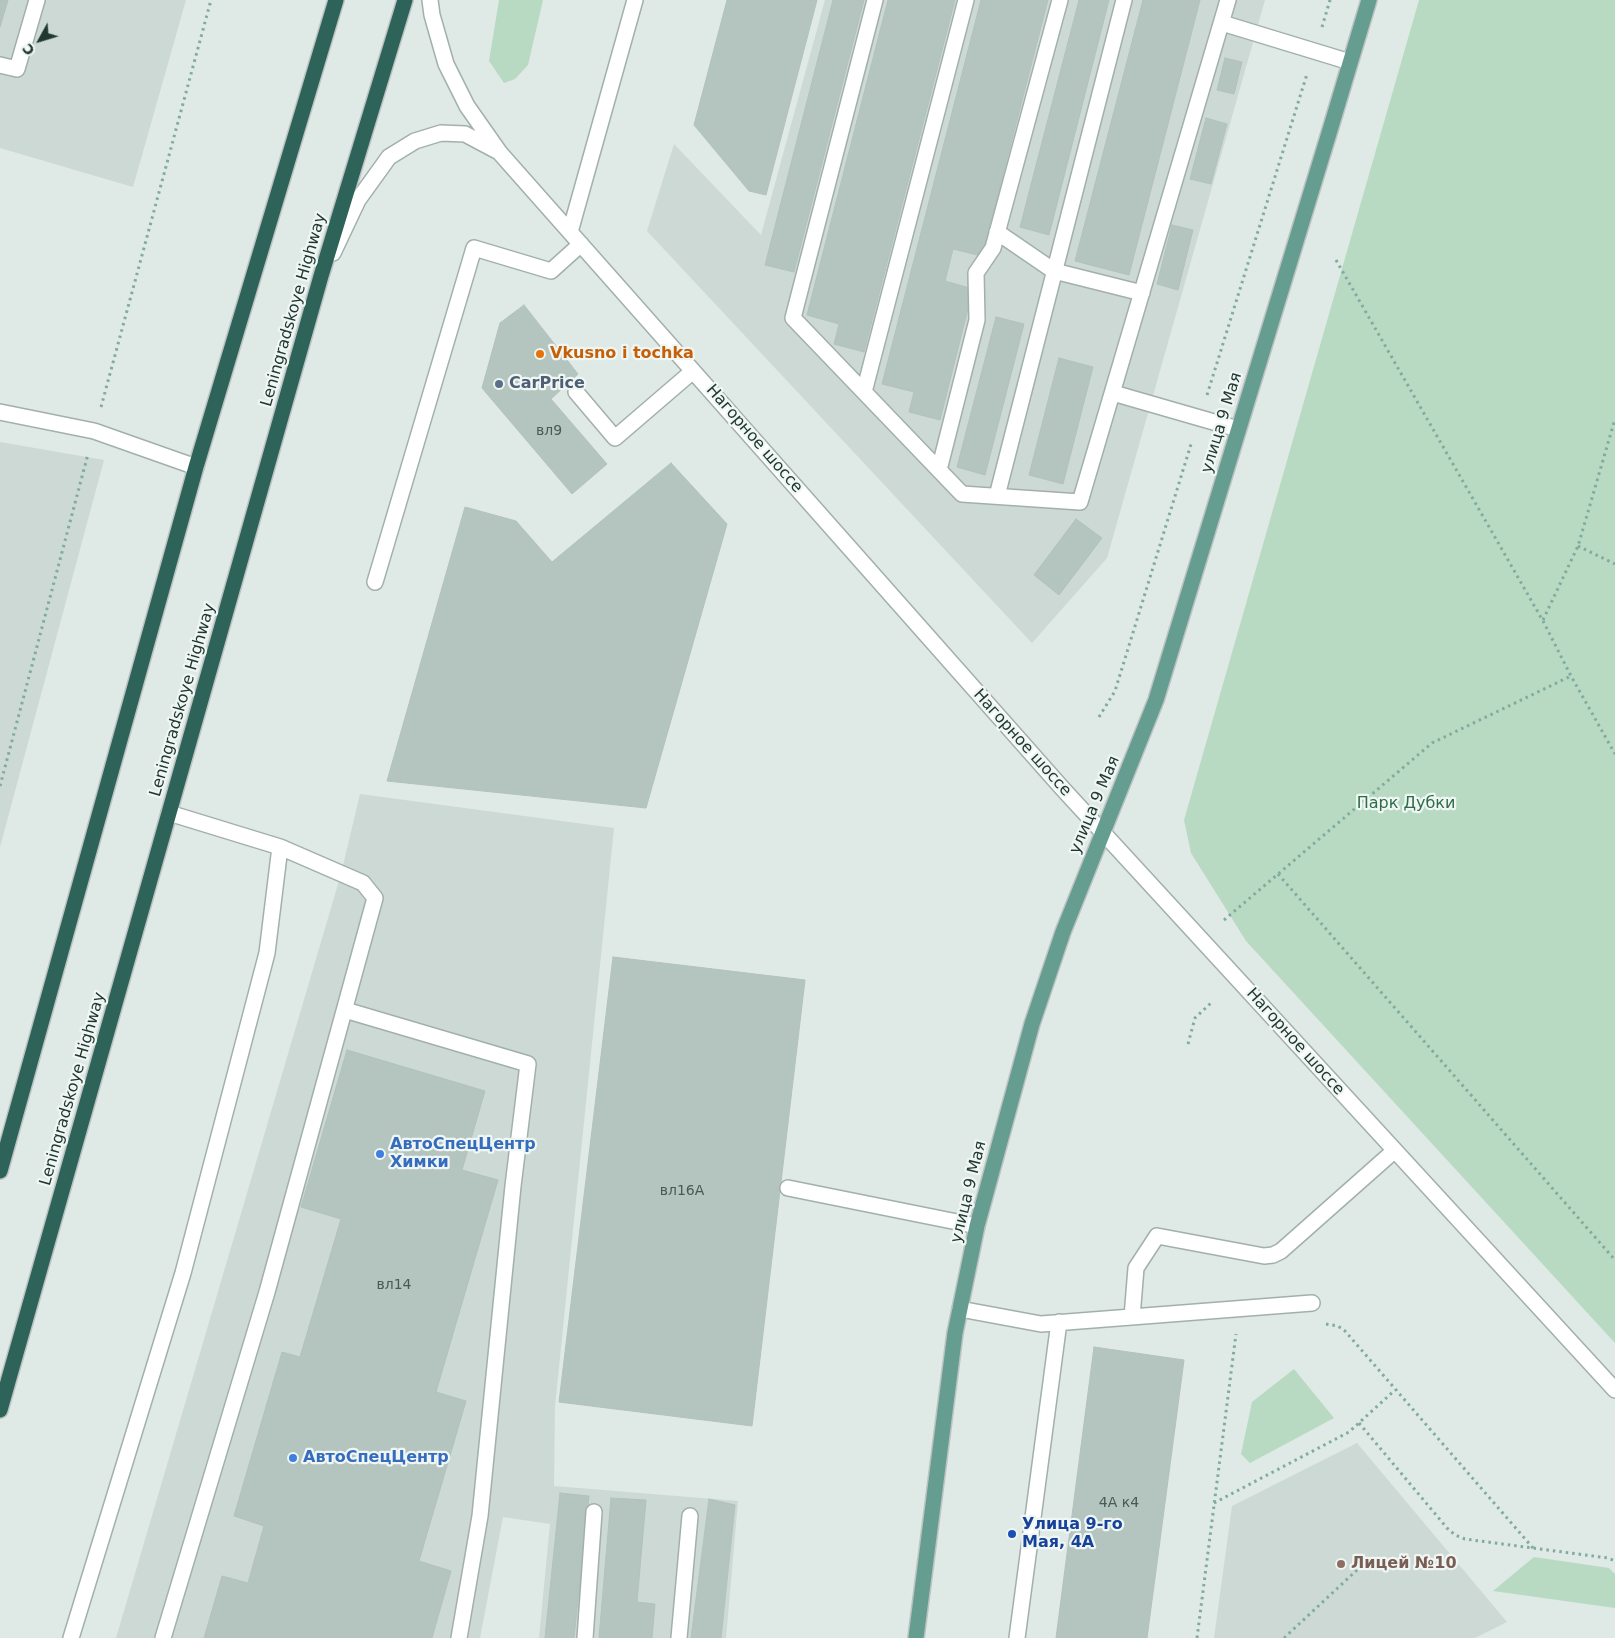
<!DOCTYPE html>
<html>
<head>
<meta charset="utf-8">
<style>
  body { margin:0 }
  #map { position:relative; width:1615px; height:1638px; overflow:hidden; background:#dfe9e5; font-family:"DejaVu Sans",sans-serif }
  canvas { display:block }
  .north { position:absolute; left:15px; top:15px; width:50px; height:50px; -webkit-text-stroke:4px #eff6f3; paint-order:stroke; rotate:231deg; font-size:14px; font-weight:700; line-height:20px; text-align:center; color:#213832 }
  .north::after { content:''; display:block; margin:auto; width:18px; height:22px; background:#213832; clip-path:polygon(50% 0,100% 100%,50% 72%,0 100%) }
</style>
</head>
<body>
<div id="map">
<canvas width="1615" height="1638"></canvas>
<div class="north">С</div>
</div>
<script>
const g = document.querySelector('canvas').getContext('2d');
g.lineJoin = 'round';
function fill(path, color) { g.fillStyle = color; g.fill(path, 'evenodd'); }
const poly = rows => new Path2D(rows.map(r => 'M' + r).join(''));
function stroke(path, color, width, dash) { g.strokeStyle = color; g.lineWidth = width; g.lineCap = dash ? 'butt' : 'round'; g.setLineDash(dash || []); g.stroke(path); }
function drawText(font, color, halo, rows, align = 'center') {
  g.font = font + ' "DejaVu Sans",sans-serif'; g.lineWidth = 4.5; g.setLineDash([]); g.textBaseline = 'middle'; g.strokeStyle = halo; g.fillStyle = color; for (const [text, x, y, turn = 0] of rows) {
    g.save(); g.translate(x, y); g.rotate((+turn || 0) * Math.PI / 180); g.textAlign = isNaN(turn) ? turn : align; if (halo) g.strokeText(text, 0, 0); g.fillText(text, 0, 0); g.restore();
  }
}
const built = poly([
  [0,0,186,0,133,187,0,148],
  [825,0,1265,0,1107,558,1032,643,647,231,674,144,761,235],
  [0,442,104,460,0,847],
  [360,794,614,828,555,1406,554,1486,738,1501,726,1638,539,1638,550,1524,503,1517,480,1638,116,1638,341,874],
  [1357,1443,1507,1622,1475,1638,1214,1638,1232,1506]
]);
const green = poly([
  [499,0,543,0,528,65,515,79,504,83,489,61],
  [1419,0,1615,0,1615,1343,1246,941,1191,853,1184,820],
  [1294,1369,1334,1418,1250,1463,1241,1454,1252,1402],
  [1534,1557,1609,1568,1615,1574,1615,1608,1493,1591]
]);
const building = poly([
  [0,0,8,0,0,27,0,0],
  [727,0,817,0,766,195,749,191,694,125,727,0],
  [833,0,864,0,794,272,765,265,833,0],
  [888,0,955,0,864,352,834,344,839,324,807,315,888,0],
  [981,0,1048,0,982,256,953,249,945,281,973,289,940,420,909,412,914,392,882,384,981,0],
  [1079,0,1109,0,1049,235,1020,227,1079,0],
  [1143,0,1200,0,1129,275,1075,261,1143,0],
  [1225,58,1242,62,1234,94,1217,90,1225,58],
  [1206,118,1227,124,1211,184,1190,179,1206,118],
  [1172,225,1193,230,1178,290,1157,284,1172,225],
  [524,305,578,374,551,399,607,464,572,494,482,388,500,323,524,305],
  [996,317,1024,324,985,475,957,467,996,317],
  [1059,358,1093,367,1063,484,1029,475,1059,358],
  [671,463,727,524,646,808,387,781,465,507,516,521,552,562,671,463],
  [1076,519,1102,538,1059,595,1034,575,1076,519],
  [613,957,805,980,752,1426,559,1402,613,957],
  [347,1050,485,1091,462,1170,498,1180,436,1392,466,1401,419,1561,451,1571,432,1638,204,1638,222,1576,248,1583,264,1526,234,1516,282,1352,300,1357,341,1219,301,1207,347,1050],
  [1094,1347,1184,1360,1147,1638,1056,1638,1094,1347],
  [560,1493,589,1496,574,1638,545,1638,560,1493],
  [611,1498,646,1500,637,1602,655,1604,652,1638,599,1638,611,1498],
  [709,1499,735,1505,721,1638,691,1638,709,1499]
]);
const path = poly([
  [1322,27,1330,0],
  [1336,260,1543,621,1571,676,1615,754],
  [1207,395,1307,74],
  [101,407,211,0],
  [1578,546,1615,564],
  [1543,620,1578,546,1615,419],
  [1099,717,1115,691,1192,441],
  [0,786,88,454],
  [1278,874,1615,1260],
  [1224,920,1432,743,1571,676],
  [1188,1044,1195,1018,1212,1002],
  [1326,1324,1338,1326,1345,1331,1533,1548],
  [1359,1423,1447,1528,1455,1535,1465,1539,1608,1558,1615,1561],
  [1214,1503,1349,1432,1395,1390],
  [1197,1638,1236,1334],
  [1284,1638,1357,1570]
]);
const minor = poly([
  [430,0,432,15,446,64,467,106,500,153,1062,788,1615,1390],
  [875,0,793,318,962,494,1080,502,1228,0],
  [1222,23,1350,62],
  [0,65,17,69,37,0],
  [570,232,635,0],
  [997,232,1054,271,1142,293],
  [333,253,358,200,389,157,415,141,441,133,465,134,497,151],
  [576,392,615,438,693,371],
  [864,392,966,0],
  [1113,393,1238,429],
  [0,412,94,431,196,467],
  [939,470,977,320,976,273,993,248,1060,0],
  [997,496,1124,0],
  [375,582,474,248,551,271,581,244],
  [345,1010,528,1064,513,1186,480,1516,459,1638],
  [788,1188,977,1226],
  [960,1309,1041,1324,1312,1303],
  [1132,1317,1136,1268,1157,1236,1264,1256,1273,1255,1281,1251,1394,1151],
  [71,1638,183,1273,267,953,280,847],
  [163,1638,267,1292,375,898,363,883,280,847,169,813],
  [585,1638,594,1512],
  [679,1638,690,1516],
  [1017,1638,1059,1322]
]);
const major = poly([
  [916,1638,955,1333,977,1226,1032,1024,1063,932,1156,700,1330,130,1369,0]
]);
const highway = poly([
  [0,1171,196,467,336,0],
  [0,1410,321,276,405,0]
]);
const markers = [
  [540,354,5,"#e8710a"],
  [499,384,5,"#5c6f8a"],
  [380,1154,5,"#3f7fe0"],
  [293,1458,5,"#3f7fe0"],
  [1012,1534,5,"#1a4fb4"],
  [1341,1564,5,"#8d6e63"]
];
const numberNames = [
  ["вл9",549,431],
  ["вл16A",682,1191],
  ["вл14",394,1285],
  ["4А к4",1119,1503]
];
const streetNames = [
  ["Leningradskoye Highway",294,310,-74],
  ["улица 9 Мая",1222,423,-73],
  ["Нагорное шоссе",754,439,49],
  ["Leningradskoye Highway",183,700,-74],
  ["Нагорное шоссе",1022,743,48],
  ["улица 9 Мая",1095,805,-67],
  ["Нагорное шоссе",1295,1042,48],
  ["Leningradskoye Highway",73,1089,-74],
  ["улица 9 Мая",969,1192,-76]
];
const foodNames = [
  ["Vkusno i tochka",550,354]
];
const serviceNames = [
  ["CarPrice",509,384]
];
const parkNames = [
  ["Парк Дубки",1406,804]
];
const shopNames = [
  ["АвтоСпецЦентр",390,1145],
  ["Химки",390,1163],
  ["АвтоСпецЦентр",303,1458]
];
const transitNames = [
  ["Улица 9-го",1022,1525],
  ["Мая, 4А",1022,1543]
];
const educationNames = [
  ["Лицей №10",1351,1564]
];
fill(built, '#cdd9d4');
fill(green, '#b8dac2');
fill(building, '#b4c4be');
stroke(building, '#b2c2bc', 1);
stroke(minor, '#a2b0ac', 18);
stroke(major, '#bcc3c2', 18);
stroke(highway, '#bcc3c2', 18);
stroke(path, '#80ab9f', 3, [2.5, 4]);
stroke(minor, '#fff', 15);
stroke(major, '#659d90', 15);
stroke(highway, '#2e6359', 15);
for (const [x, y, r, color] of markers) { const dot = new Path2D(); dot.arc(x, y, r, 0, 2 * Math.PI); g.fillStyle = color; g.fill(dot); stroke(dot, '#eff6f3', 2); }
drawText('14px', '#465b55', null, numberNames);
drawText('16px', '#213832', '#eff6f3', streetNames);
drawText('bold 16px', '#c56008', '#eff6f3', foodNames, 'left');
drawText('bold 16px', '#4e5e75', '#eff6f3', serviceNames, 'left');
drawText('16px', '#2d6d47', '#eff6f3', parkNames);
drawText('bold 16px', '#366cbe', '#eff6f3', shopNames, 'left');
drawText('bold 16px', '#164399', '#eff6f3', transitNames, 'left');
drawText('bold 16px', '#785e54', '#eff6f3', educationNames, 'left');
</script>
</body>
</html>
